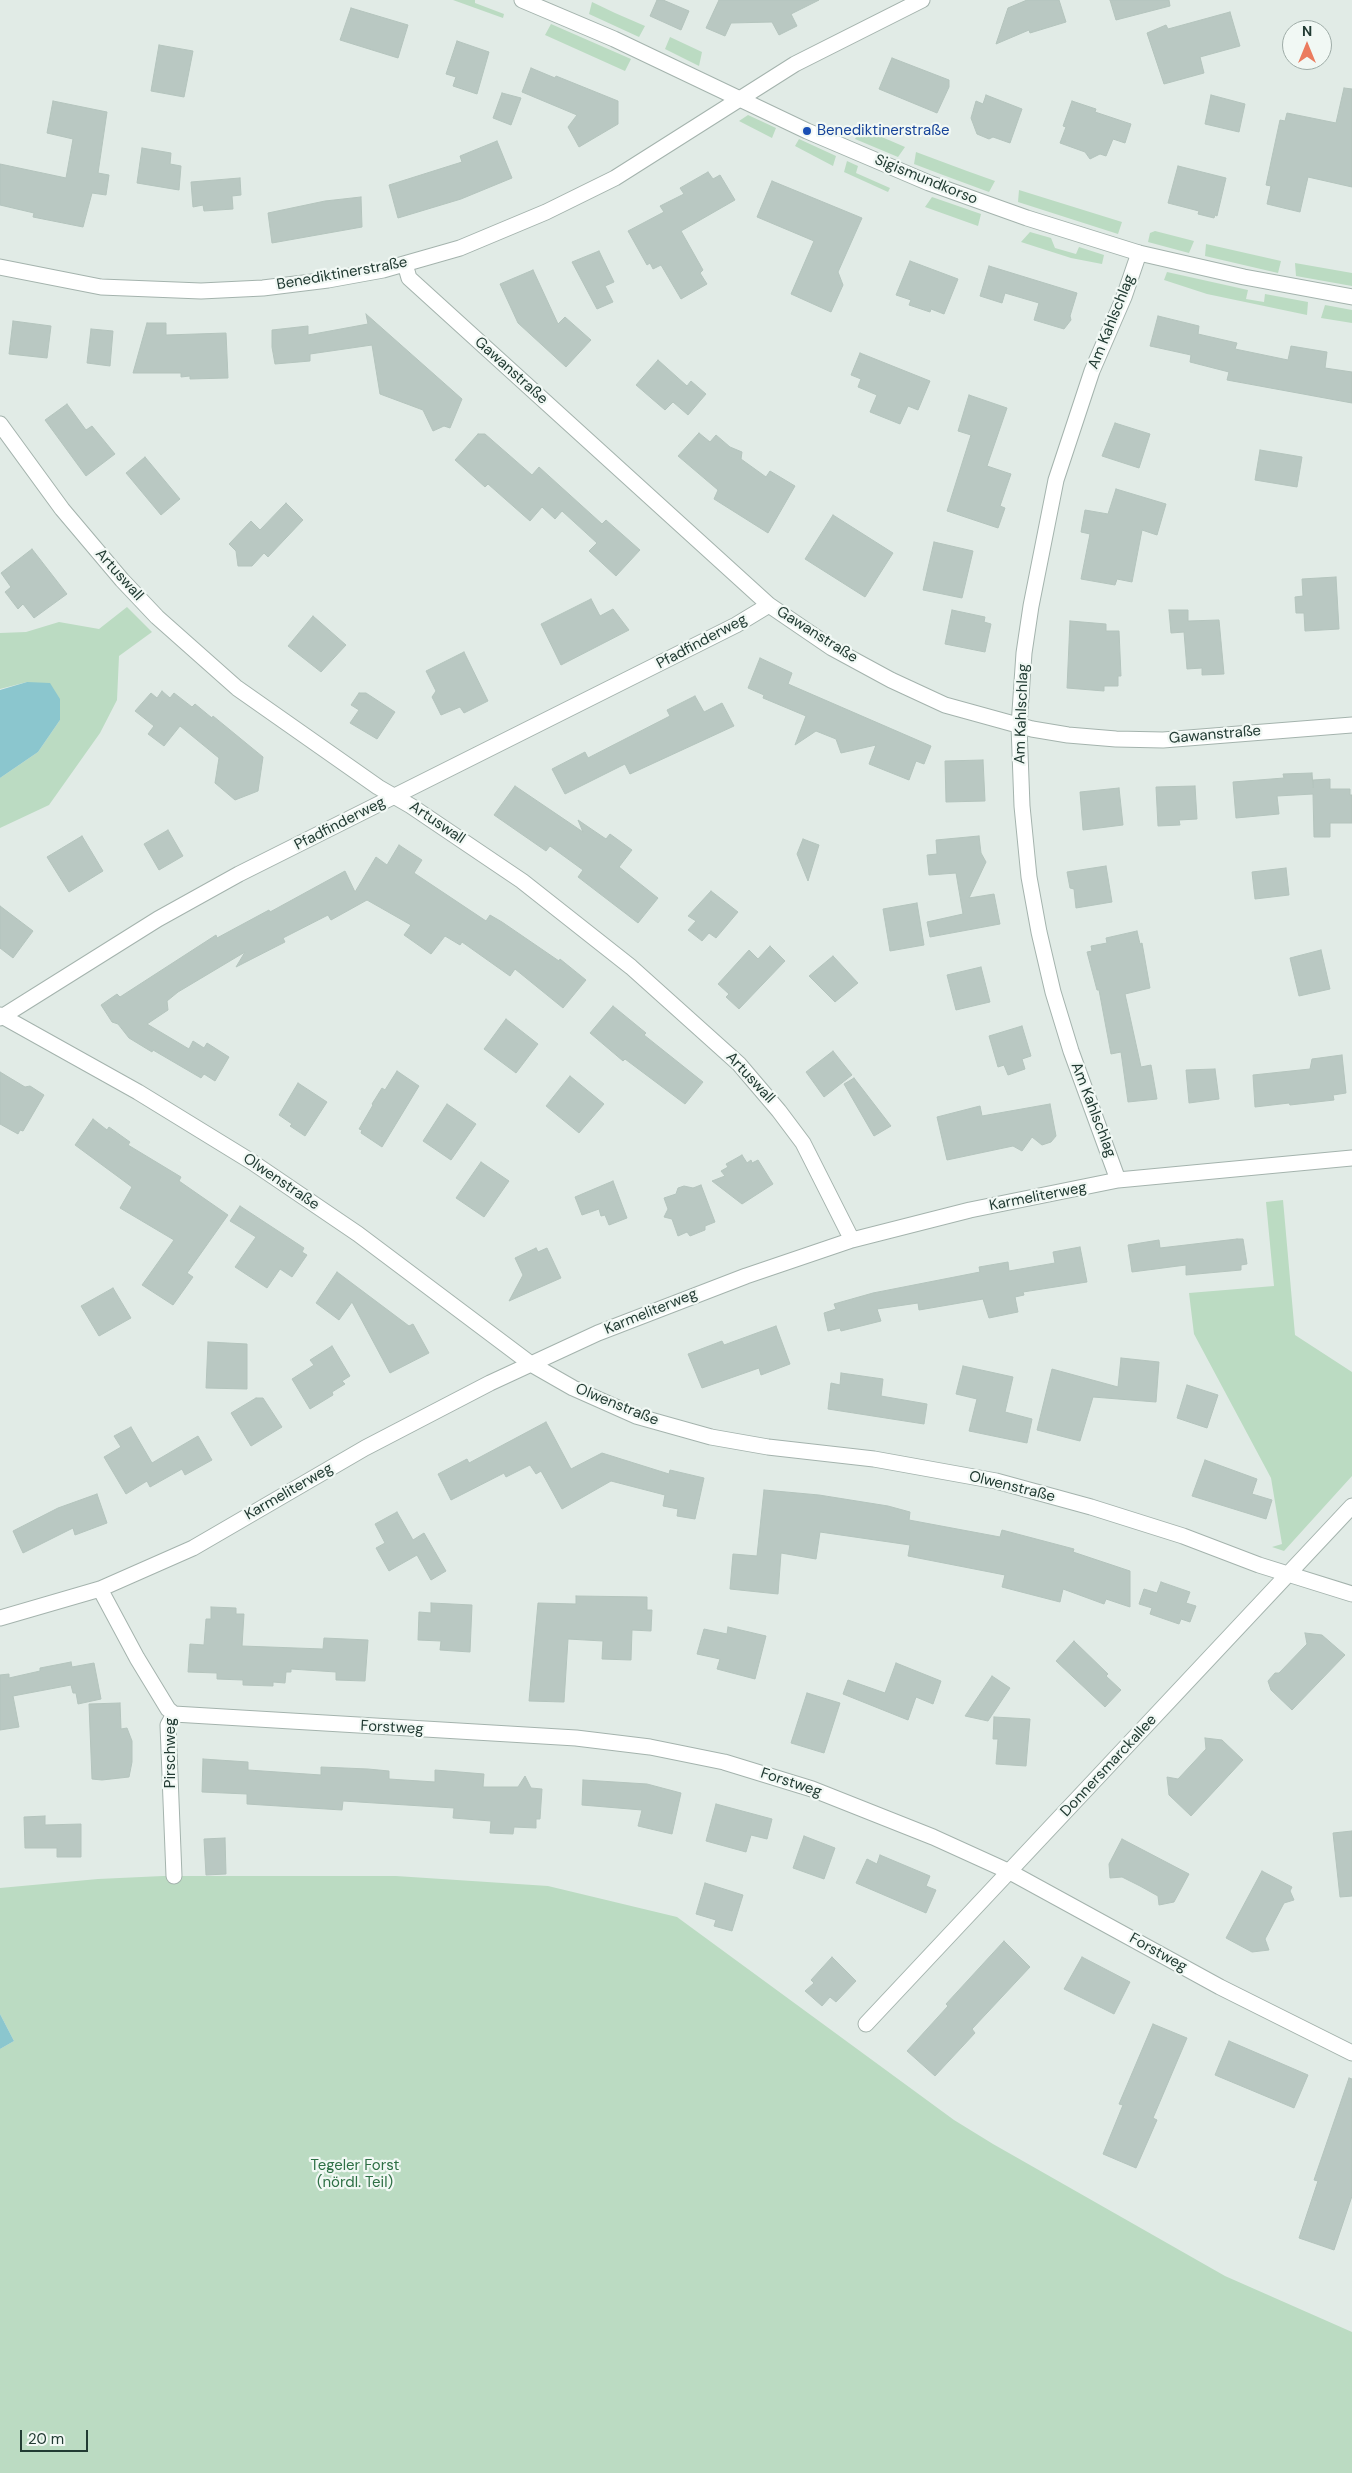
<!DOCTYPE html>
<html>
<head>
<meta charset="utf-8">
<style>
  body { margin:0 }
  #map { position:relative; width:1352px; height:2473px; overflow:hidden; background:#e1ebe6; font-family:"DM Sans",sans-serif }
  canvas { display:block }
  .north { position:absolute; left:1282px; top:20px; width:50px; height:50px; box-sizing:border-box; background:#f1f8f4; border:1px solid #9eaca7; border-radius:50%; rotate:0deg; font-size:14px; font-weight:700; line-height:20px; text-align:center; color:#223b33 }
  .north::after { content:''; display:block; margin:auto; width:18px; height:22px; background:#eb7b5e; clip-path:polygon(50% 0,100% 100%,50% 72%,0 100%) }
  .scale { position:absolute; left:20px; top:2430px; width:68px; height:22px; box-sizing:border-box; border:2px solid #223b33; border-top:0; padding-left:6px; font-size:15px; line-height:18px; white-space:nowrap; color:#223b33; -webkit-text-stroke:4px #f1f8f4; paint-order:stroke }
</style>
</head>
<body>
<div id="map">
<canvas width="1352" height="2473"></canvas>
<div class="north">N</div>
<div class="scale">20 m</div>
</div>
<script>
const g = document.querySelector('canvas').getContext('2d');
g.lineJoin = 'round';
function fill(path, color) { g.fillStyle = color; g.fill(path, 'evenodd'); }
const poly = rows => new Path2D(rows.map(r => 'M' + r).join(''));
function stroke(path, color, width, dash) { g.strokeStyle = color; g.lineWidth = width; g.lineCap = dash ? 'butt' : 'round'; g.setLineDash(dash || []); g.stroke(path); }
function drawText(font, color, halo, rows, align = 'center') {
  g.font = font + ' "DM Sans",sans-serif'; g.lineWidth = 4.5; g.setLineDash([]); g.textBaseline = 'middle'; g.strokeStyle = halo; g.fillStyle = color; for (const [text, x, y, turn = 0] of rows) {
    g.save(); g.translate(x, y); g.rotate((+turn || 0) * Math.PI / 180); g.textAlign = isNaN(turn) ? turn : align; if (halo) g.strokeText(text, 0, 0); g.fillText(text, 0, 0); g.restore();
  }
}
const green = poly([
  [453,0,475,0,475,3,504,14,503,18],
  [592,2,615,13,645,26,639,37,589,14],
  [551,24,631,59,625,71,545,35],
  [670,37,702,52,699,66,665,49],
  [748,115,776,128,772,138,739,121],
  [861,128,905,147,898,157,855,139],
  [799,139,836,156,833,166,795,146],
  [916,152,967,171,995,181,989,192,943,175,914,164],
  [847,161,858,166,856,173,890,188,888,192,844,172],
  [1019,190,1122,222,1118,234,1018,202],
  [932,197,981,214,978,226,925,207],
  [1155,231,1194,241,1189,253,1148,242,1150,233],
  [1030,232,1051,238,1055,248,1076,254,1079,247,1104,255,1102,264,1071,258,1021,242],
  [1206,244,1281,261,1278,273,1205,256],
  [1295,263,1352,273,1352,286,1296,276],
  [1167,272,1248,290,1246,299,1264,302,1265,294,1308,302,1307,315,1207,294,1164,280],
  [1325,305,1352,310,1352,323,1321,318],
  [127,607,152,632,119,656,117,700,100,733,49,805,0,828,0,778,38,752,60,720,27,682,0,689,0,633,26,632,59,622,99,629],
  [1283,1200,1295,1335,1352,1372,1352,1476,1284,1551,1272,1547,1282,1544,1271,1478,1194,1334,1189,1293,1274,1286,1266,1202],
  [163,1876,396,1876,548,1886,677,1917,954,2120,993,2144,1225,2276,1352,2332,1352,2473,0,2473,0,2049,14,2041,0,2014,0,1888,98,1879]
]);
const water = poly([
  [27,682,50,683,60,699,60,720,38,752,0,778,0,690],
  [0,2014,14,2041,0,2049]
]);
const building = poly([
  [657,0,663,0,689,11,681,30,650,16,657,0],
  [719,0,819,0,791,14,797,26,779,35,772,22,731,23,725,36,706,28,719,0],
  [1027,0,1059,0,1066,22,1030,33,1029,30,996,44,1008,8,1027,0],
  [1110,0,1169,0,1170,6,1116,20,1110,0],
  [351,8,408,25,398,58,340,40,351,8],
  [1230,12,1240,46,1200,57,1204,73,1164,84,1147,33,1166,25,1168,29,1230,12],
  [457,41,489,52,477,94,453,86,456,77,446,74,457,41],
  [159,45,193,51,184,97,151,91,159,45],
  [892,58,949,80,949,87,937,113,879,89,892,58],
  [531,68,555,78,556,76,618,101,618,124,579,147,568,127,577,115,522,92,531,68],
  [1344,88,1352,89,1352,187,1308,177,1300,212,1267,204,1271,186,1266,185,1280,120,1285,121,1287,113,1336,123,1344,88],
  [502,93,521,98,511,125,493,118,502,93],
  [986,95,1022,109,1010,143,993,137,989,139,977,134,971,118,976,101,983,104,986,95],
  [1211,95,1245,104,1239,132,1205,124,1211,95],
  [53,101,107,112,98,173,109,175,106,195,92,193,83,227,33,217,34,213,0,205,0,164,66,178,73,139,47,133,53,101],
  [1072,101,1096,109,1095,112,1131,124,1125,143,1113,139,1106,156,1100,154,1090,159,1085,152,1060,143,1066,127,1063,126,1072,101],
  [497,141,512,178,461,199,398,218,389,185,462,162,460,156,497,141],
  [142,148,171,153,170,164,181,166,179,190,137,183,142,148],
  [1178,166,1226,178,1217,216,1215,215,1214,218,1198,214,1199,211,1168,203,1178,166],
  [708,172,713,179,720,175,735,200,681,231,703,270,700,273,707,284,681,299,661,265,653,269,650,263,647,265,628,231,664,212,660,206,684,194,680,188,708,172],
  [240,178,241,195,232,196,233,209,204,211,203,205,193,207,191,182,240,178],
  [772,181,862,218,838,272,843,285,831,312,791,294,814,241,757,217,772,181],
  [361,197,362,227,272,243,268,213,325,201,361,197],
  [599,251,614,282,605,286,613,302,597,309,572,262,599,251],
  [910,261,958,279,944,314,931,309,930,312,909,305,911,300,896,295,910,261],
  [989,266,1077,293,1070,316,1071,320,1064,329,1034,320,1039,303,1005,293,1002,303,980,296,989,266],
  [533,270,558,324,565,317,591,340,566,367,518,323,500,284,533,270],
  [366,314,462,399,450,428,444,426,433,431,423,410,380,394,372,345,310,354,310,361,275,364,272,347,272,330,308,326,308,335,368,324,366,314],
  [1158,316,1199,326,1198,334,1237,343,1235,349,1288,360,1291,346,1327,352,1325,368,1352,372,1352,403,1227,380,1229,372,1190,362,1191,355,1150,346,1158,316],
  [13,321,51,326,47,358,9,354,13,321],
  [147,323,166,323,166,335,226,333,228,378,190,379,190,376,181,377,181,373,133,373,147,323],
  [91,329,113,331,110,366,87,363,91,329],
  [860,353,930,381,918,410,908,406,900,424,870,412,877,395,858,387,861,379,851,375,860,353],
  [658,360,687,386,691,381,706,394,688,415,673,402,665,410,636,385,658,360],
  [969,395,1007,408,987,466,1011,474,1000,506,1005,508,998,528,947,511,971,435,958,431,969,395],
  [67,404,86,430,92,426,115,454,86,476,45,420,67,404],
  [1115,423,1150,434,1139,468,1102,456,1115,423],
  [699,433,710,442,716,435,730,447,742,452,741,459,766,477,770,471,795,486,768,533,714,499,718,490,678,456,699,433],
  [478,434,485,434,532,475,539,467,602,524,606,520,640,550,616,576,589,551,597,543,562,511,555,519,542,507,530,521,488,484,485,487,455,460,478,434],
  [1260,450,1302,457,1297,487,1255,480,1260,450],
  [145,457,180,499,161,515,126,473,145,457],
  [1116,489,1166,504,1157,535,1142,530,1132,582,1117,579,1115,585,1081,579,1090,534,1081,532,1085,510,1108,514,1116,489],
  [286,503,303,520,268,557,264,553,252,566,238,566,236,551,229,544,251,521,260,530,286,503],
  [833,515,893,553,865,597,805,559,833,515],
  [934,542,973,551,962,598,923,590,934,542],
  [32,549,67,594,34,618,23,604,18,609,5,592,11,587,1,573,32,549],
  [1336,577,1339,629,1305,631,1304,613,1296,613,1295,597,1303,596,1302,579,1336,577],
  [591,599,600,616,613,609,629,630,561,665,541,624,591,599],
  [952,610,985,617,984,622,991,624,985,652,945,644,952,610],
  [1169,610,1188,610,1188,621,1219,620,1224,674,1202,675,1202,668,1187,669,1184,632,1171,633,1169,610],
  [313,616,346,645,321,672,288,646,313,616],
  [1070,621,1106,624,1106,631,1119,631,1121,676,1118,676,1118,686,1104,686,1104,691,1067,688,1070,621],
  [464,652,488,701,464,713,460,707,441,715,432,697,436,691,426,671,464,652],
  [760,658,792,673,788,684,931,746,924,764,916,761,909,780,869,764,876,745,841,753,836,739,816,731,795,745,806,716,763,698,764,695,748,688,760,658],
  [162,691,170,698,174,693,192,707,195,704,212,718,213,716,263,757,258,791,235,800,215,783,219,758,180,726,164,746,148,734,154,726,135,711,151,693,157,698,162,691],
  [359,693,366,693,395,712,377,739,350,723,359,710,351,705,359,693],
  [695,696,704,712,722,703,734,726,630,774,625,764,565,794,552,769,585,752,588,758,670,716,667,710,695,696],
  [983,760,985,801,946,802,945,761,983,760],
  [1312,773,1313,788,1313,780,1330,779,1330,789,1350,789,1350,795,1352,795,1352,823,1330,823,1330,837,1314,837,1313,794,1277,796,1279,814,1236,818,1233,782,1284,778,1283,774,1312,773],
  [515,786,583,832,578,820,606,839,610,834,632,850,619,867,658,898,638,923,578,877,583,870,550,846,546,851,494,815,515,786],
  [1195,786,1197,819,1179,820,1180,825,1158,826,1156,787,1195,786],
  [1119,788,1123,825,1083,830,1080,792,1119,788],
  [168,830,183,856,159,870,144,844,168,830],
  [82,836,103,871,69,892,47,857,82,836],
  [979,836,981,853,986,862,969,898,994,894,1000,924,930,937,927,922,963,914,956,873,929,875,927,855,937,854,936,840,979,836],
  [803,839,819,845,808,881,797,854,803,839],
  [399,845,422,860,414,873,486,921,490,915,502,922,559,961,560,959,586,980,563,1008,515,969,510,976,462,942,460,945,445,936,431,954,404,935,411,925,367,900,331,920,328,915,283,938,285,942,236,967,245,952,178,992,167,1001,168,1010,147,1024,189,1049,193,1041,204,1048,207,1043,229,1057,215,1081,204,1074,201,1078,153,1050,152,1052,129,1038,118,1024,112,1022,101,1005,117,994,120,997,216,935,217,938,269,910,270,912,345,871,355,892,376,857,387,865,399,845],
  [1106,866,1112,902,1076,908,1074,889,1070,888,1067,872,1106,866],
  [1286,868,1289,895,1255,899,1252,872,1286,868],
  [711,891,738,912,716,938,709,933,702,941,688,930,696,921,688,916,711,891],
  [917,903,924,945,890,951,883,909,917,903],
  [0,906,33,931,13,958,0,948,0,906],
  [1137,931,1140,944,1142,943,1150,988,1125,994,1141,1067,1151,1065,1157,1099,1128,1102,1121,1052,1111,1054,1099,990,1097,990,1087,952,1092,951,1091,946,1107,943,1106,938,1137,931],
  [770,946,785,961,739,1009,726,997,729,994,718,984,749,950,758,959,770,946],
  [1321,950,1330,989,1299,996,1290,958,1321,950],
  [833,956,858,983,835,1002,809,976,833,956],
  [981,967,990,1002,956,1010,947,975,981,967],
  [613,1006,646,1033,644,1035,703,1082,685,1104,625,1059,623,1061,590,1033,613,1006],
  [506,1019,538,1044,516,1073,484,1049,506,1019],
  [1022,1026,1031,1056,1022,1059,1025,1069,1008,1075,1004,1065,998,1067,989,1036,1022,1026],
  [833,1051,852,1075,824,1097,806,1072,833,1051],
  [1342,1055,1346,1093,1333,1095,1334,1100,1290,1105,1289,1103,1255,1107,1253,1075,1310,1069,1312,1059,1342,1055],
  [1215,1069,1219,1099,1189,1103,1186,1070,1215,1069],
  [397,1071,419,1086,382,1147,361,1133,362,1130,359,1129,373,1105,372,1104,382,1088,385,1090,397,1071],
  [0,1072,25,1087,30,1086,44,1095,23,1131,20,1130,18,1134,0,1124,0,1072],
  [570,1076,604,1104,579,1133,546,1106,570,1076],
  [854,1078,891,1126,874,1136,844,1084,854,1078],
  [298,1083,327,1102,305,1136,290,1126,292,1124,279,1115,298,1083],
  [447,1104,476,1124,451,1160,423,1141,447,1104],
  [1050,1104,1056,1136,1051,1142,1042,1145,1032,1137,1022,1151,1013,1146,947,1160,937,1117,980,1106,982,1116,1050,1104],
  [93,1119,107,1130,109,1127,130,1142,128,1145,181,1177,179,1181,228,1215,187,1273,193,1277,173,1305,142,1285,174,1240,120,1208,132,1187,75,1145,93,1119],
  [742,1155,747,1163,751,1160,752,1163,758,1160,773,1184,742,1204,712,1181,725,1176,721,1171,728,1167,726,1164,742,1155],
  [481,1162,509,1181,484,1217,456,1198,481,1162],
  [613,1181,627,1218,609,1225,605,1215,601,1216,599,1209,582,1215,575,1197,613,1181],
  [701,1185,715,1222,705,1226,705,1230,690,1236,687,1232,678,1236,672,1219,664,1217,668,1209,664,1198,676,1194,678,1188,684,1186,693,1188,701,1185],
  [240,1206,304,1248,302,1252,307,1255,292,1277,280,1269,267,1288,235,1267,256,1237,230,1221,240,1206],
  [1237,1239,1243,1239,1247,1264,1241,1265,1241,1270,1186,1275,1186,1265,1132,1272,1128,1245,1159,1240,1160,1248,1237,1239],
  [1080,1247,1087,1282,1023,1292,1024,1295,1015,1297,1018,1312,989,1318,983,1299,919,1310,918,1303,877,1309,881,1321,841,1331,840,1328,828,1331,824,1313,836,1309,834,1304,873,1293,980,1272,979,1267,1008,1262,1009,1271,1055,1263,1053,1252,1080,1247],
  [536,1248,538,1252,547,1248,561,1278,509,1301,523,1275,515,1258,536,1248],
  [337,1272,409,1326,413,1324,429,1353,390,1373,352,1302,339,1320,316,1303,337,1272],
  [113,1288,131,1318,99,1336,81,1306,113,1288],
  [776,1326,790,1364,761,1375,759,1368,702,1388,688,1354,722,1341,724,1345,776,1326],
  [208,1342,247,1344,247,1389,206,1388,208,1342],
  [332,1346,350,1376,342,1381,345,1384,332,1392,333,1395,310,1409,292,1379,314,1365,310,1360,332,1346],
  [1121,1358,1159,1362,1156,1402,1093,1397,1080,1441,1037,1430,1052,1369,1118,1387,1121,1358],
  [963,1366,1013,1377,1005,1412,1032,1419,1027,1443,969,1431,977,1399,956,1394,963,1366],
  [841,1373,883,1379,881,1396,927,1404,924,1424,828,1409,831,1383,840,1385,841,1373],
  [1187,1385,1218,1395,1207,1428,1177,1418,1187,1385],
  [256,1398,263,1398,282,1427,251,1446,231,1413,256,1398],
  [546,1422,571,1469,602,1453,669,1474,670,1470,704,1478,695,1519,677,1516,678,1509,663,1506,665,1495,611,1481,562,1509,541,1471,536,1474,530,1465,506,1477,504,1473,451,1500,438,1474,467,1459,469,1463,546,1422],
  [131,1427,152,1463,198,1436,212,1460,185,1475,182,1469,150,1487,147,1481,126,1494,104,1457,121,1447,114,1436,131,1427],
  [1205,1460,1257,1479,1252,1494,1272,1500,1266,1519,1192,1496,1205,1460],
  [764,1490,819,1495,888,1506,910,1512,909,1520,1000,1537,1002,1530,1074,1549,1073,1552,1130,1571,1130,1607,1106,1599,1104,1604,1063,1589,1060,1602,1002,1587,1005,1575,908,1556,910,1545,820,1532,816,1559,781,1553,778,1594,730,1589,733,1554,757,1556,764,1490],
  [97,1494,107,1523,75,1535,73,1528,23,1553,13,1531,58,1508,97,1494],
  [397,1512,413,1540,424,1533,446,1571,431,1580,417,1555,389,1571,376,1548,385,1543,375,1524,397,1512],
  [1161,1582,1190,1592,1186,1603,1196,1606,1190,1622,1181,1619,1179,1624,1150,1614,1152,1608,1139,1604,1144,1589,1157,1593,1161,1582],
  [576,1596,647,1597,647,1610,652,1610,651,1631,632,1630,631,1660,602,1659,603,1641,568,1639,564,1702,529,1701,538,1603,576,1604,576,1596],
  [431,1603,472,1605,470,1652,440,1650,441,1641,418,1640,419,1612,431,1613,431,1603],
  [211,1607,236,1608,236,1614,244,1614,242,1646,323,1649,324,1638,368,1640,365,1681,336,1680,336,1672,291,1669,291,1672,286,1672,285,1683,273,1682,273,1686,243,1685,243,1680,217,1679,217,1673,188,1672,190,1644,204,1645,206,1619,211,1619,211,1607],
  [728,1627,766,1636,755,1679,717,1669,720,1659,697,1654,704,1629,727,1634,728,1627],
  [1305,1633,1322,1635,1345,1655,1292,1710,1271,1690,1268,1681,1275,1673,1279,1673,1307,1644,1305,1633],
  [1074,1641,1108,1674,1106,1676,1121,1690,1105,1707,1056,1661,1074,1641],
  [71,1662,72,1667,94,1663,101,1699,78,1704,76,1693,73,1693,71,1685,13,1696,19,1727,0,1730,0,1675,9,1674,9,1678,40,1671,40,1668,71,1662],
  [896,1663,941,1681,933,1704,916,1697,908,1720,843,1694,848,1680,885,1693,896,1663],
  [992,1676,1010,1688,988,1721,965,1716,992,1676],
  [807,1693,840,1703,824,1753,791,1743,807,1693],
  [120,1703,121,1729,127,1728,132,1741,132,1762,129,1777,102,1780,92,1779,89,1704,120,1703],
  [994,1717,1030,1719,1026,1766,996,1764,998,1739,993,1739,994,1717],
  [1205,1738,1222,1740,1243,1760,1191,1816,1169,1795,1167,1777,1178,1779,1206,1749,1205,1738],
  [203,1759,248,1762,248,1770,321,1775,321,1767,368,1769,389,1771,389,1779,435,1782,435,1770,484,1774,483,1787,518,1787,525,1776,531,1788,542,1789,540,1819,536,1819,536,1828,514,1827,513,1834,490,1833,491,1821,453,1818,454,1808,343,1801,342,1810,247,1804,247,1794,202,1792,203,1759],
  [583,1780,647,1784,681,1793,672,1834,638,1826,642,1810,582,1805,583,1780],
  [716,1804,772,1819,767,1839,751,1835,746,1852,706,1841,716,1804],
  [45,1816,45,1825,81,1824,81,1857,57,1857,57,1848,25,1848,24,1817,45,1816],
  [1352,1831,1352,1896,1340,1897,1333,1833,1352,1831],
  [804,1836,835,1848,824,1879,793,1868,804,1836],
  [225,1838,226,1874,206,1875,204,1839,225,1838],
  [1122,1839,1189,1874,1174,1902,1159,1905,1158,1896,1140,1886,1122,1877,1110,1878,1109,1864,1122,1839],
  [880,1855,930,1876,926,1886,936,1890,926,1913,856,1883,867,1859,877,1864,880,1855],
  [1262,1871,1292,1887,1290,1891,1294,1900,1284,1903,1265,1939,1269,1950,1252,1952,1226,1938,1262,1871],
  [705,1883,743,1895,732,1931,714,1926,716,1920,696,1914,705,1883],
  [1004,1941,1030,1967,972,2029,975,2033,935,2076,907,2051,948,2006,946,2004,1004,1941],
  [832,1957,856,1981,836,2002,830,1997,822,2006,805,1991,814,1983,811,1980,832,1957],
  [1082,1957,1130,1982,1114,2014,1064,1989,1082,1957],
  [1153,2024,1187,2038,1153,2118,1157,2120,1136,2168,1103,2154,1123,2105,1119,2104,1153,2024],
  [1229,2041,1308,2075,1294,2108,1215,2075,1229,2041],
  [1349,2078,1352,2079,1352,2196,1334,2250,1299,2238,1318,2181,1314,2180,1349,2078]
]);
const minor = poly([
  [405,264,409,278,769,605,832,648,891,680,945,705,1032,729,1068,735,1116,739,1163,740,1352,725],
  [0,267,101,287,201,291,263,288,328,280,383,270,460,248,546,212,615,178,795,64,922,0],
  [0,424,62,509,122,580,157,617,237,688,378,787,411,806,522,881,631,967,739,1064,779,1111,803,1143,852,1240],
  [0,1015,138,1092,252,1162,358,1234,531,1364,573,1388,636,1416,711,1437,768,1447,874,1459,996,1481,1091,1507,1183,1536,1259,1565,1352,1594],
  [0,1018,158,919,239,874,736,625,769,605],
  [1118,1180,1071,1051,1053,992,1039,932,1029,877,1022,806,1019,726,1024,653,1031,606,1056,480,1092,371,1124,297,1139,253],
  [100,1589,137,1658,168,1709,174,1714],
  [0,1618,100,1589,193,1548,365,1448,490,1383,598,1333,746,1276,852,1240,970,1210,1118,1180,1352,1158],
  [174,1714,576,1738,650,1747,724,1762,812,1789,933,1837,1010,1872,1220,1987,1352,2053],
  [174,1714,168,1725,174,1876],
  [866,2024,1352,1506]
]);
const tertiary = poly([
  [522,0,614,39,807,131,929,183,1027,218,1139,253,1244,277,1352,297]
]);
const markers = [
  [807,131,5,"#1a4fb4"]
];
const transitNames = [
  ["Benediktinerstraße",817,131]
];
const streetNames = [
  ["Sigismundkorso",926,180,22],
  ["Benediktinerstraße",342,274,-10],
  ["Am Kahlschlag",1112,322,-68],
  ["Gawanstraße",511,371,42],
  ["Artuswall",119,575,48],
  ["Gawanstraße",817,635,32],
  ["Pfadfinderweg",702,642,-28],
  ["Am Kahlschlag",1022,714,-88],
  ["Gawanstraße",1215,735,-5],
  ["Artuswall",437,823,34],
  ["Pfadfinderweg",340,824,-27],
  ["Artuswall",750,1078,47],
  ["Am Kahlschlag",1093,1110,69],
  ["Olwenstraße",281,1182,34],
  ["Karmeliterweg",1038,1197,-11],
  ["Karmeliterweg",651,1312,-22],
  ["Olwenstraße",617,1405,22],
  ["Olwenstraße",1012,1487,14],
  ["Karmeliterweg",289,1492,-30],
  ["Forstweg",392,1728,3],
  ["Pirschweg",171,1753,-90],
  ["Donnersmarckallee",1109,1766,-47],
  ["Forstweg",791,1783,18],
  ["Forstweg",1158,1953,29]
];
const parkNames = [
  ["Tegeler Forst",355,2166],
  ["(nördl. Teil)",355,2183]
];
fill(green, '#bbdbc2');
fill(water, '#8bc6ce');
fill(building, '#b9c8c2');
stroke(building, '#b4c4bd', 1);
stroke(minor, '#a4b3ad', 17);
stroke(tertiary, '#a4b3ad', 17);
stroke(minor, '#fff', 15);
stroke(tertiary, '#fff', 15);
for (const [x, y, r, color] of markers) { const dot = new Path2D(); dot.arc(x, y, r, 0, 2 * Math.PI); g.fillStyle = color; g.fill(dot); stroke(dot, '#f1f8f4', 2); }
drawText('15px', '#164399', '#f1f8f4', transitNames, 'left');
drawText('15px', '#223b33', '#f1f8f4', streetNames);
drawText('15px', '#2e7045', '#f1f8f4', parkNames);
</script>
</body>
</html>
